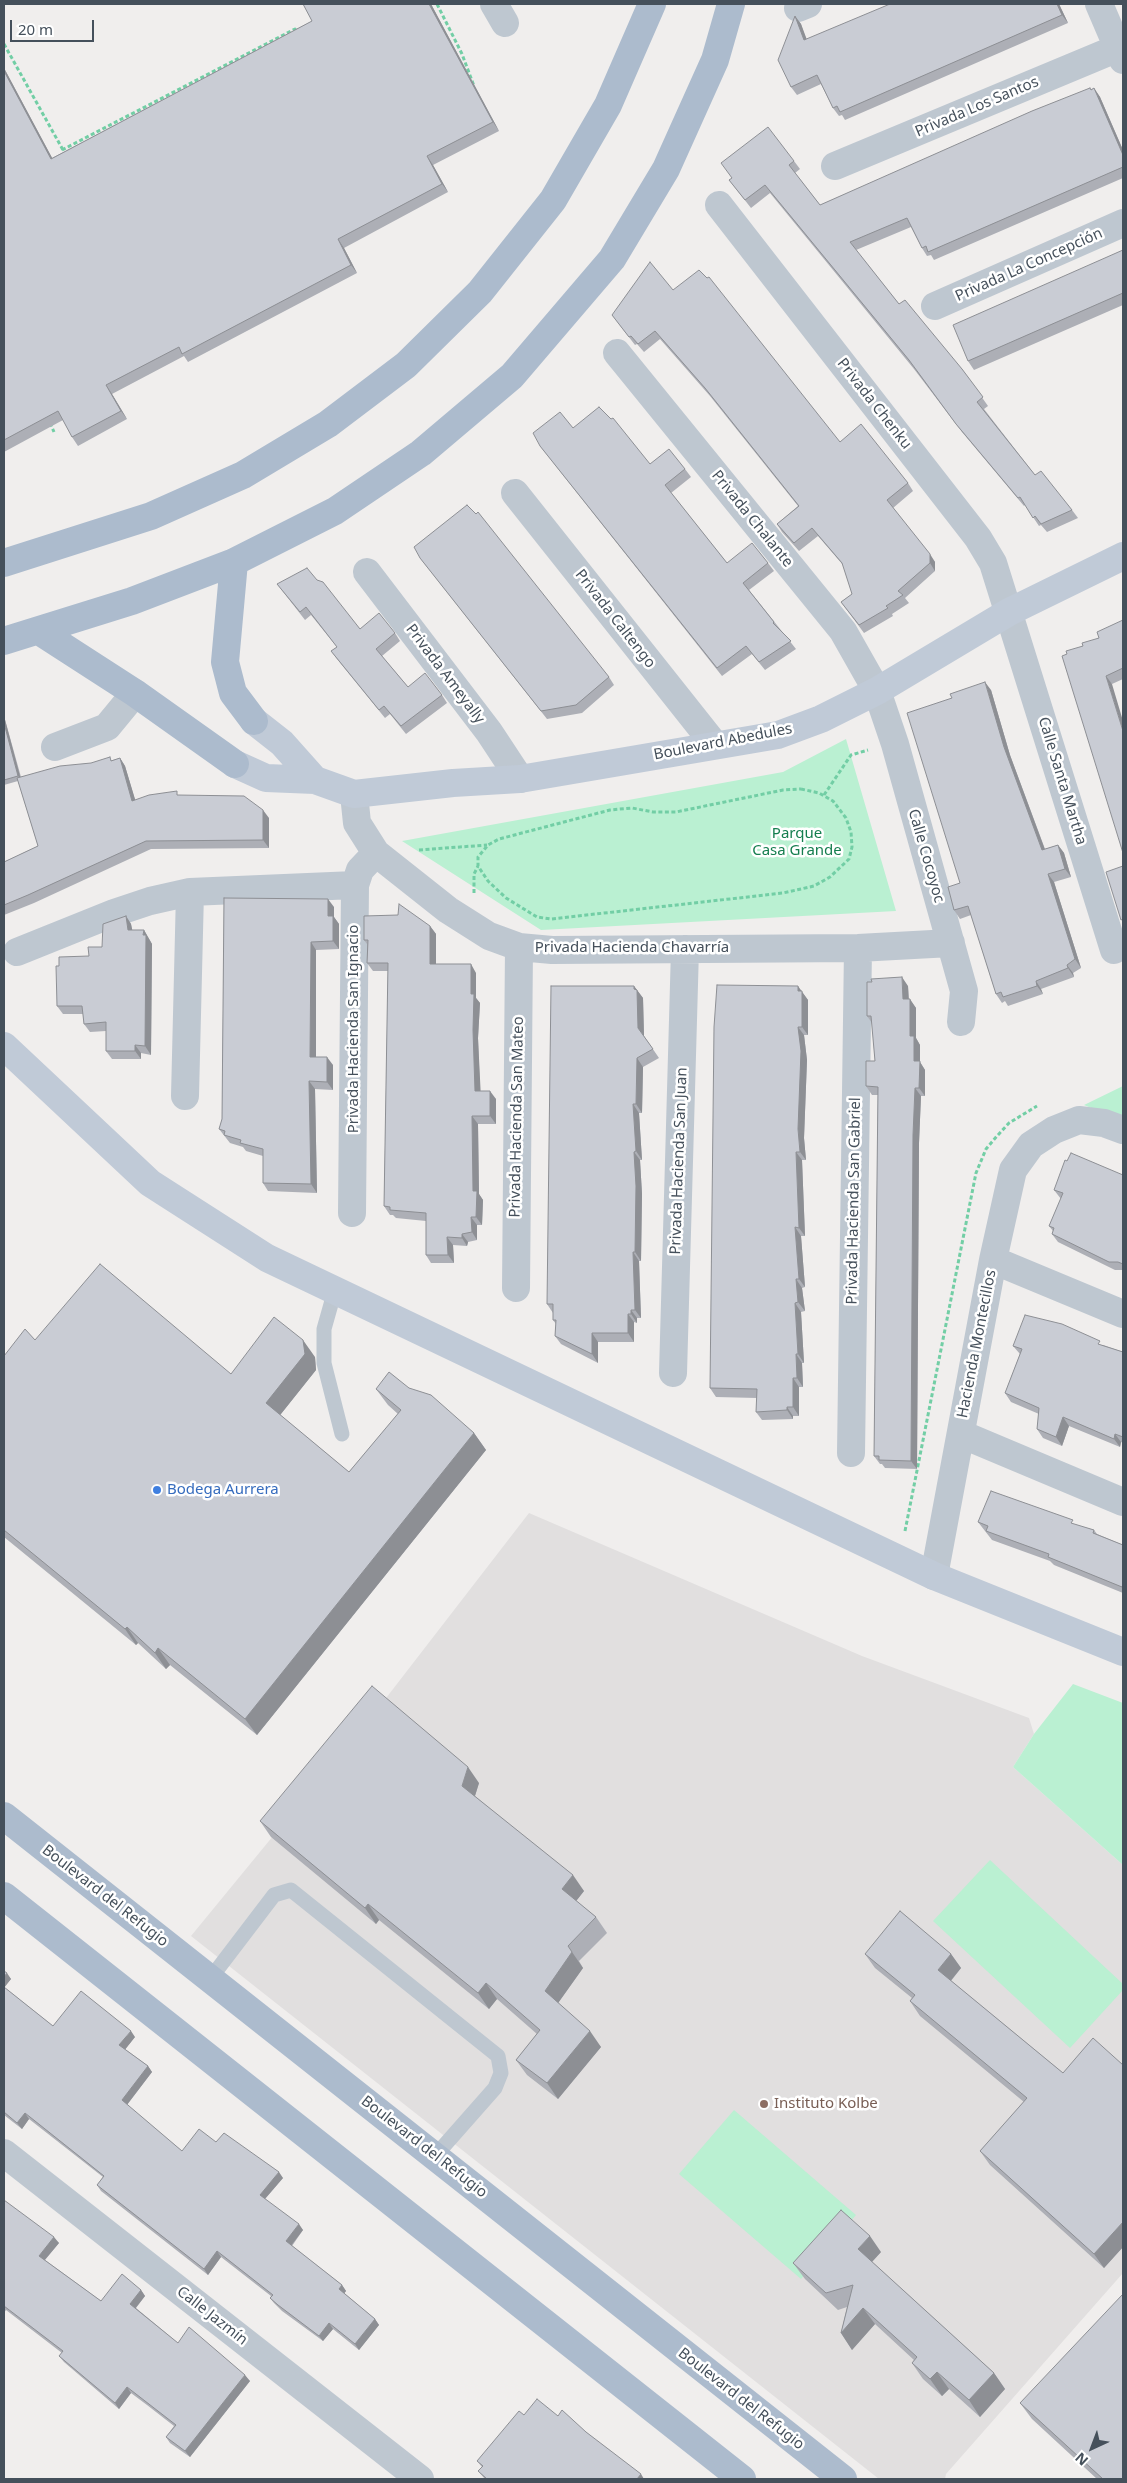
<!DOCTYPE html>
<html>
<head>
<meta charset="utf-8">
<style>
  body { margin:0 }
  #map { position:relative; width:1127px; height:2483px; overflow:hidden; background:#f0eeed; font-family:"Noto Sans",sans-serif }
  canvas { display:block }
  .frame { position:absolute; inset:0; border:5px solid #45505b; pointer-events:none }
  .north { position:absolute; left:1067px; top:2423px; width:50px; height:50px; -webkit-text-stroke:4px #fff; paint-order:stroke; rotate:223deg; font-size:14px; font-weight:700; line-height:20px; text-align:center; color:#45505b }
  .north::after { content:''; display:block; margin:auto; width:18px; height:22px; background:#45505b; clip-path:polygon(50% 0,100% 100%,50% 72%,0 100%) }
  .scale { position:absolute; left:10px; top:20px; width:84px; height:22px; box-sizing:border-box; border:2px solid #45505b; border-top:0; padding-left:6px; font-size:15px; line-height:18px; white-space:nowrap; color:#45505b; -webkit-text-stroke:4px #fff; paint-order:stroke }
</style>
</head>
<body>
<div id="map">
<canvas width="1127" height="2483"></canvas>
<div class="frame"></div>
<div class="north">N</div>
<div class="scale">20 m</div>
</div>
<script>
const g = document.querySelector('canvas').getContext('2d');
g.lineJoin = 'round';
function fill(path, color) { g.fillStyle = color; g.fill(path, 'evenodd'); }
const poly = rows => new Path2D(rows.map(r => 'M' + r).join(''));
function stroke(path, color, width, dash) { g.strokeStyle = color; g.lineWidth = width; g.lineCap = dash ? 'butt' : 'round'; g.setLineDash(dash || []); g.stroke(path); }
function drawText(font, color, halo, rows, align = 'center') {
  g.font = font + ' "Noto Sans",sans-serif'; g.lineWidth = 5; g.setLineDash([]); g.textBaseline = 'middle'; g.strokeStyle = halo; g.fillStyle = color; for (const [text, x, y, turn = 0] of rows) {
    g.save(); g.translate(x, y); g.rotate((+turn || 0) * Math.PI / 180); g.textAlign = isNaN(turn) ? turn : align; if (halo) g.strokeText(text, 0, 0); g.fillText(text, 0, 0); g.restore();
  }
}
const education = poly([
  [529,1513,862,1656,1029,1718,1034,1734,1013,1767,1123,1865,1123,2273,946,2474,945,2479,879,2479,191,1936,383,1702]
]);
const green = poly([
  [846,739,896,911,541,930,402,841,783,772],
  [1123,1086,1123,1121,1084,1105],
  [1073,1684,1123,1703,1123,1865,1013,1767,1034,1734],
  [990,1860,1123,1984,1123,1990,1070,2048,933,1921],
  [734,2110,856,2215,801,2279,679,2174]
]);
const path = poly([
  [437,4,462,54,474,86],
  [4,44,63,150],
  [62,150,295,29,297,33],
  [50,423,54,432],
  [801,789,819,793,833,801,846,818,851,832,852,847,849,859,830,877,814,886,783,893,551,919,537,917,506,898,488,881,478,866,478,857,488,845,499,839,610,810,632,808,653,812,676,812,783,790,801,789],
  [824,795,851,755,868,750],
  [419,850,487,845],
  [474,893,474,874,478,866],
  [905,1531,976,1173,986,1149,997,1136,1009,1123,1037,1106]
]);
const lane = poly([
  [335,1290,324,1329,324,1363,342,1434],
  [210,1979,274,1895,291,1890,498,2056,501,2073,495,2088,435,2156]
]);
const street = poly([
  [494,4,505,23],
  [1099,4,1123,60],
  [798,8,808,4],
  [835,166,1118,48],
  [719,205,978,538,993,563,1114,950],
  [935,306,1123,223],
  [617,353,843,631,877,691,895,744,964,991,961,1022],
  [515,493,715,745],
  [367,572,489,732,520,779],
  [55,747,107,727,135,693],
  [354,794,357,823,376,853,448,910,489,936,519,947,552,950,858,948,951,943],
  [17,952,114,913,150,901,190,892,355,885],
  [185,1096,190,892],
  [352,1213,355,885,360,870,376,853],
  [993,1260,1123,1314],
  [516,1288,519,947],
  [673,1373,685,949],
  [961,1434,1123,1502],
  [851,1453,858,948],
  [934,1576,993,1260,1013,1170,1031,1145,1054,1130,1079,1120,1104,1123,1123,1130],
  [4,2153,420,2479]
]);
const secondary = poly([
  [254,721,282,743,315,780],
  [235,764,266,778,315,780,354,794,453,783,520,779,778,735,821,719,877,691,1009,612,1123,556],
  [4,1046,150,1183,267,1258,934,1576,1123,1652]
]);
const primary = poly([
  [234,562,225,662,233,693,254,721],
  [4,563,151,516,243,475,328,424,406,365,480,292,553,200,608,105,652,4],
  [39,631,135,693,235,764],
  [4,641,132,601,234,562,335,511,421,453,512,376,612,259,666,169,715,60,731,4],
  [4,1816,843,2479],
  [4,1896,742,2479]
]);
const wall = poly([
  [303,4,431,4,499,131,433,165,448,192,344,248,357,273,188,362,184,356,112,394,127,419,78,446,72,437,63,420,4,452,4,68,52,158,312,21],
  [1059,4,1068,23,845,120,842,115,839,116,833,108,821,84,797,95,791,87,795,16,801,24,806,39],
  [1094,88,1100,97,1123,150,1123,178,934,260,931,255,927,256,922,248,911,227,856,250,899,304,962,369,988,406,984,409,1035,475,1072,510,1078,518,1047,532,1041,525,1039,526,1025,505,1024,506,962,432,914,369,770,193,751,208,729,180,732,178,794,161,800,169,795,173,820,205],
  [1123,250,1123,305,974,370,968,361],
  [673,290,840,442,908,483,913,491,893,508,935,562,935,571,905,598,909,603,892,614,893,616,864,633,841,602,852,594,843,565,818,536,799,551,782,532,777,524,798,506,710,396,660,339,644,352,637,344,635,345,612,315],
  [573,428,650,464,685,469,691,477,671,493,727,563,768,563,774,571,749,590,796,649,765,670,752,654,722,676,540,446],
  [420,558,609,677,614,685,582,713,547,719],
  [317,580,360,629,395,633,400,641,382,656,408,687,442,695,447,703,406,734,390,714,385,718,337,659,331,651,337,647,311,615,305,620,277,584],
  [1123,620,1123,679,1112,684,1067,654,1099,638],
  [991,690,1010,755,1045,849,1058,845,1064,853,1071,877,1054,882,1081,968,1073,973,1074,977,1041,989,1043,994,1008,1006,1005,1001,1002,1003,996,994,971,915,960,919,954,910,960,883],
  [4,716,21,777,113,760,120,758,125,766,135,800,180,796,269,818,269,848,151,849,34,903,4,915,4,862,38,846,18,781,4,785],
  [224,898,334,907,334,917,339,924,339,949,316,950,316,1057,333,1065,333,1090,315,1089,317,1193,268,1191,263,1183,263,1156,246,1151,243,1147,230,1143,219,1129,222,1119],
  [126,916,131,924,132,930,144,930,152,944,151,1055,141,1053,141,1059,112,1059,106,1051,106,1031,90,1032,84,1024,83,1014,63,1014,57,1006,59,966,89,956,102,947],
  [430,926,436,934,436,964,476,973,476,998,480,1003,478,1038,480,1091,496,1099,496,1124,478,1124,479,1194,483,1200,482,1225,477,1225,477,1240,468,1242,467,1246,453,1245,454,1263,431,1263,426,1255,426,1221,396,1218,393,1215,390,1215,384,1206,388,971,373,971,367,963,367,944,364,940],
  [634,986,643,998,644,1036,659,1058,643,1067,642,1113,639,1113,642,1160,640,1160,642,1194,641,1261,639,1261,641,1318,637,1318,637,1323,634,1322,634,1342,598,1342,598,1363,561,1344,555,1336,556,1324,553,1320,553,1313,547,1304],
  [908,986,909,999,916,1008,916,1038,920,1045,920,1062,925,1070,925,1096,921,1096,919,1143,917,1469,885,1468,882,1464,880,1464,874,1456,878,1095,872,1095,866,1086,875,1061,872,1023,867,1016],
  [801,991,808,1000,808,1035,804,1035,807,1060,804,1138,806,1160,802,1160,805,1236,801,1236,805,1287,802,1288,805,1311,801,1312,804,1363,802,1363,803,1387,799,1387,799,1416,793,1416,793,1419,762,1420,756,1412,757,1398,716,1397,710,1388],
  [1123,1175,1123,1270,1115,1270,1058,1242,1052,1234,1053,1231,1049,1226,1061,1199,1054,1190],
  [35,1340,231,1374,315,1357,316,1370,280,1415,349,1472,398,1414,388,1405,376,1389,409,1388,474,1433,486,1450,257,1735,170,1665,166,1669,138,1643,136,1645,4,1537,4,1356],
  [1103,1345,1123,1352,1123,1443,1121,1442,1120,1447,1069,1426,1062,1446,1043,1438,1037,1429,1039,1414,1011,1402,1005,1393,1020,1354,1013,1346],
  [978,1522,1076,1525,1094,1530,1097,1534,1123,1545,1123,1593,1054,1565,1050,1561,992,1540],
  [479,1783,475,1796,584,1891,576,1901,596,1917,607,1933,579,1961,583,1968,558,2003,601,2047,558,2099,527,2075,516,2060,537,2034,497,1999,489,2009,379,1920,376,1924,271,1837,260,1821],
  [865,1954,951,1954,961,1968,951,1981,1063,2073,1123,2065,1123,2247,1104,2268,990,2165,980,2151,1024,2102,920,2016,910,2001,912,1998,875,1968],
  [4,1971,11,1979,4,1987,53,2026,135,2037,125,2049,148,2066,152,2072,127,2105,182,2151,216,2142,283,2178,265,2199,303,2230,292,2246,342,2285,346,2291,344,2293,375,2319,379,2325,359,2350,333,2329,323,2341,282,2311,274,2303,270,2298,271,2296,221,2257,208,2275,101,2191,97,2185,103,2177,29,2119,22,2129,4,2115],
  [4,2200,59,2243,45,2260,101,2301,141,2290,145,2296,136,2308,178,2343,250,2381,190,2457,170,2443,166,2437,174,2426,147,2405,131,2393,119,2409,64,2362,59,2356,62,2353,6,2310,4,2313],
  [881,2252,872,2262,994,2373,1005,2389,980,2417,949,2389,942,2396,923,2379,912,2363,914,2360,875,2324,852,2350,841,2333,847,2307,838,2310,805,2279,793,2263],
  [1020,2403,1123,2479,1097,2479,1032,2419],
  [524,2415,558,2416,586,2432,644,2479,485,2479,478,2471,482,2467,477,2461]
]);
const shadedWall = poly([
  [429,4,431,4,499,131,493,122],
  [1057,4,1059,4,1068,23,1062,15],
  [795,16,801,24,810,48,804,40],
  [4,68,57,167,51,159,4,71],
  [1094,88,1100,97,1123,150,1123,155],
  [427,156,433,165,448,192,442,184],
  [338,239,344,248,357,273,351,265],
  [106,385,112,394,127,419,121,411],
  [930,554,935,562,935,571,930,563],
  [1106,676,1112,684,1123,721,1123,731],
  [985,682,991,690,1010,755,1048,858,1042,850,1004,747],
  [4,716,21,780,18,776,4,723],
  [120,758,125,766,138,809,132,801],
  [263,810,269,818,269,848,263,840],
  [1058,845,1064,853,1071,877,1065,869],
  [1048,874,1054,882,1081,968,1075,959],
  [328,899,334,907,334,917,339,924,339,949,333,941,328,916],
  [126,916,131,924,134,938,128,930],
  [430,926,436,934,436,972,430,964],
  [144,930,152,944,151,1055,145,1046],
  [311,942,316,950,316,1065,310,1057],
  [471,964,476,973,476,998,480,1003,478,1038,481,1099,475,1091,471,994],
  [1067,965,1073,973,1074,977,1068,968],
  [902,977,908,986,909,1007,903,999],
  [1036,981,1041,989,1043,994,1037,986],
  [634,986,643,998,644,1036,638,1028],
  [798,986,808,1000,808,1035,802,1027,798,991],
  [910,999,916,1008,916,1038,920,1045,920,1062,925,1070,925,1096,919,1088,914,1061,910,1036],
  [798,1027,804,1035,807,1060,804,1138,806,1160,800,1152,798,1129],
  [135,1045,141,1053,141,1059,135,1051],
  [327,1057,333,1065,333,1090,327,1082],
  [637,1058,643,1067,642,1113,636,1104],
  [309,1081,315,1089,317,1193,311,1184],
  [915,1088,921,1096,919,1143,917,1469,911,1461,913,1135],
  [490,1091,496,1099,496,1124,490,1116],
  [633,1104,639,1113,642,1160,636,1151],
  [472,1116,478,1124,479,1194,483,1200,482,1225,476,1217,473,1191],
  [634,1152,640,1160,642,1194,641,1261,635,1252],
  [796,1152,802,1160,805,1236,799,1228],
  [471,1217,477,1225,477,1240,472,1232],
  [795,1227,801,1236,805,1287,799,1279],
  [462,1234,468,1242,467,1246,462,1238],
  [447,1237,453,1245,454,1263,448,1255],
  [633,1252,639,1261,641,1318,635,1310],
  [796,1279,802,1288,805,1311,798,1302],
  [795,1303,801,1312,804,1363,798,1354],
  [631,1310,637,1318,637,1323,631,1314],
  [628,1314,634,1322,634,1342,628,1333],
  [592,1333,598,1342,598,1363,592,1354],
  [303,1340,315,1357,316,1370,277,1419,266,1403],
  [796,1354,802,1363,803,1387,797,1378],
  [793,1378,799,1387,799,1416,793,1407],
  [787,1407,793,1416,793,1419,787,1410],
  [1063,1417,1069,1426,1062,1446,1056,1437],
  [474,1433,486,1450,257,1735,245,1719],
  [1115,1434,1121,1442,1120,1447,1114,1439],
  [127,1627,138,1643,136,1645,125,1629],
  [158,1648,170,1665,166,1669,155,1653],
  [468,1767,479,1783,473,1802,462,1786],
  [573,1875,584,1891,573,1905,562,1889],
  [368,1904,379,1920,376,1924,365,1908],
  [572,1952,583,1968,556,2006,545,1991],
  [951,1954,961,1968,948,1984,938,1970],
  [7,1973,11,1979,4,1988,4,1977],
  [486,1983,497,1999,489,2009,478,1993],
  [131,2031,135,2037,124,2051,119,2045],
  [590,2031,601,2047,558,2099,547,2083],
  [148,2066,152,2072,126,2106,122,2100],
  [25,2113,29,2119,22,2129,17,2123],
  [279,2172,283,2178,264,2200,260,2195],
  [1123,2222,1123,2247,1104,2268,1094,2254],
  [299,2224,303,2230,290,2247,286,2241],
  [870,2236,881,2252,869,2265,858,2249],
  [54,2237,59,2243,43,2262,39,2256],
  [217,2251,221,2257,208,2275,204,2269],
  [342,2285,346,2291,343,2295,339,2289],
  [141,2290,145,2296,134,2310,130,2304],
  [863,2308,875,2324,852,2350,841,2333],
  [375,2319,379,2325,359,2350,355,2344],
  [329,2323,333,2329,323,2341,319,2336],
  [937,2372,949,2389,942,2396,930,2379],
  [994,2373,1005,2389,980,2417,969,2400],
  [245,2375,250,2381,190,2457,185,2451],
  [127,2387,131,2393,119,2409,115,2403],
  [641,2474,644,2479,637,2479]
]);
const building = poly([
  [303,4,429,4,493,122,427,156,442,184,338,239,351,265,182,354,179,347,106,385,121,411,72,437,58,411,4,440,4,71,51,159,312,21,303,4],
  [890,4,1057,4,1062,15,840,112,837,106,833,108,817,75,791,87,778,60,795,16,804,40,890,4],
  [1090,88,1091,90,1094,88,1123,155,1123,167,928,252,926,246,922,248,907,218,850,242,899,304,905,300,962,369,983,397,977,402,1035,475,1041,471,1072,510,1041,524,1035,516,1033,518,1020,497,1018,498,956,424,909,360,765,185,745,200,729,180,732,178,721,163,768,127,794,161,789,165,820,205,1032,111,1090,88],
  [1123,250,1123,293,968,361,953,325,1123,250],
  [650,262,673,290,699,270,707,278,709,277,840,442,861,424,908,483,887,500,930,554,930,563,898,591,903,595,886,606,888,608,859,625,841,602,852,594,842,563,812,528,794,543,777,524,799,506,705,388,655,331,638,344,631,336,629,337,612,315,650,262],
  [599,407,611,419,613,418,650,464,669,449,685,469,665,485,727,563,752,543,768,563,743,583,774,622,773,623,791,641,759,662,746,646,717,668,540,446,533,433,560,412,573,428,599,407],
  [467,505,476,514,478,512,609,677,576,705,541,711,420,558,414,547,467,505],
  [307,568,317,580,323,582,360,629,379,613,395,633,376,649,408,687,425,673,442,695,401,726,384,706,379,710,331,651,337,647,306,607,300,612,277,584,307,568],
  [1123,620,1123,668,1106,676,1123,731,1123,853,1062,656,1067,654,1066,651,1083,646,1082,643,1099,638,1097,632,1123,620],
  [985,682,1004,747,1042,850,1058,845,1065,869,1048,874,1075,959,1067,965,1068,968,1036,981,1037,986,1003,997,1001,992,996,994,968,906,954,910,948,887,960,883,907,713,952,698,950,694,985,682],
  [4,723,18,776,4,780,4,723],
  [110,757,111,761,120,758,132,801,149,795,177,791,177,795,244,796,263,810,263,840,146,841,28,895,4,905,4,862,38,846,17,778,60,766,91,763,110,757],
  [1123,866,1123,919,1121,920,1106,872,1123,866],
  [224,898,328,899,328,916,333,916,333,941,311,942,310,1057,327,1057,327,1082,309,1081,311,1184,263,1183,263,1149,240,1143,241,1140,224,1135,225,1131,219,1129,222,1119,224,898],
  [399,904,430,926,430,964,471,964,471,994,474,994,473,1030,475,1091,490,1091,490,1116,472,1116,473,1191,477,1191,476,1217,471,1217,472,1232,462,1234,462,1238,447,1237,448,1255,426,1255,426,1213,390,1210,390,1207,384,1206,388,963,367,963,368,940,364,940,364,916,398,915,399,904],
  [126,916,128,930,144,930,143,935,146,935,145,1046,135,1045,135,1051,106,1051,106,1022,84,1024,82,1006,57,1006,56,966,59,966,59,957,89,956,88,947,102,947,103,924,126,916],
  [902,977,903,999,910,999,910,1036,914,1036,914,1061,920,1061,919,1088,915,1088,913,1135,911,1461,879,1460,879,1456,874,1456,878,1087,866,1086,866,1061,875,1061,871,1016,867,1016,867,982,872,982,871,979,902,977],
  [717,985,798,986,798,991,802,991,802,1027,798,1027,801,1051,798,1129,800,1152,796,1152,799,1228,795,1227,799,1279,796,1279,798,1302,795,1303,798,1354,796,1354,797,1378,793,1378,793,1407,787,1407,787,1410,756,1412,757,1389,710,1388,714,1027,717,985],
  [551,986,634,986,634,989,637,990,638,1028,653,1049,637,1058,636,1104,633,1104,636,1151,634,1152,636,1186,635,1252,633,1252,635,1310,631,1310,631,1314,628,1314,628,1333,592,1333,592,1354,555,1336,556,1320,553,1320,553,1304,547,1304,551,986],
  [1071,1153,1123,1175,1123,1264,1118,1262,1109,1262,1052,1234,1054,1228,1049,1226,1063,1193,1054,1190,1065,1160,1067,1161,1071,1153],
  [100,1264,231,1374,274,1317,303,1340,305,1354,266,1403,349,1472,401,1410,376,1389,389,1372,409,1388,431,1395,474,1433,245,1719,158,1648,155,1653,127,1627,125,1629,4,1530,4,1356,25,1329,35,1340,100,1264],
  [1025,1315,1062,1324,1100,1341,1098,1344,1123,1352,1123,1437,1115,1434,1114,1439,1063,1417,1056,1437,1037,1429,1039,1408,1005,1393,1022,1349,1013,1346,1025,1315],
  [991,1491,1073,1520,1071,1523,1094,1530,1093,1533,1123,1545,1123,1584,1122,1587,1048,1557,1049,1554,986,1531,988,1526,978,1522,991,1491],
  [372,1686,468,1767,462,1786,573,1875,562,1889,596,1917,568,1946,572,1952,545,1991,590,2031,547,2083,516,2060,540,2030,486,1983,478,1993,368,1904,365,1908,260,1821,372,1686],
  [900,1911,951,1954,938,1970,1063,2073,1093,2038,1123,2065,1123,2222,1094,2254,980,2151,1027,2098,910,2001,915,1995,865,1954,900,1911],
  [4,1971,7,1973,4,1977,4,1971],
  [4,1987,53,2026,81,1991,131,2031,119,2045,148,2066,122,2100,182,2151,199,2129,216,2142,224,2133,279,2172,260,2195,299,2224,286,2241,342,2285,339,2289,375,2319,355,2344,329,2323,319,2336,278,2305,270,2298,273,2295,217,2251,204,2269,97,2185,104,2176,25,2113,17,2123,4,2112,4,1987],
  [4,2200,54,2237,39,2256,101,2301,122,2274,141,2290,130,2304,178,2343,189,2327,245,2375,185,2451,166,2437,176,2425,127,2387,115,2403,59,2356,63,2351,4,2306,4,2200],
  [841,2210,870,2236,858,2249,994,2373,969,2400,937,2372,930,2379,912,2363,917,2357,863,2308,841,2333,853,2285,826,2293,793,2263,841,2210],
  [1123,2294,1123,2479,1103,2479,1020,2403,1123,2294],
  [537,2399,558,2416,562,2410,586,2432,641,2474,637,2479,487,2479,478,2471,483,2466,477,2461,519,2411,524,2415,537,2399]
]);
const markers = [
  [157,1490,5,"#3f7fe0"],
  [764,2104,5,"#8d6e63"]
];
const streetNames = [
  ["Privada Los Santos",977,107,-23],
  ["Privada La Concepción",1029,265,-24],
  ["Privada Chenku",874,404,52],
  ["Privada Chalante",752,519,51],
  ["Privada Caltengo",615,619,52],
  ["Privada Ameyally",445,674,53],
  ["Boulevard Abedules",723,742,-11],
  ["Calle Santa Martha",1062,781,73],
  ["Calle Cocoyoc",926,856,74],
  ["Privada Hacienda Chavarría",632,948],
  ["Privada Hacienda San Ignacio",354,1029,-90],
  ["Privada Hacienda San Mateo",517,1117,-89],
  ["Privada Hacienda San Juan",679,1161,-88],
  ["Privada Hacienda San Gabriel",854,1201,-89],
  ["Hacienda Montecillos",977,1344,-79],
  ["Boulevard del Refugio",105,1896,38],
  ["Boulevard del Refugio",424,2147,38],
  ["Calle Jazmín",212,2316,38],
  ["Boulevard del Refugio",741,2399,38]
];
const parkNames = [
  ["Parque",797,834],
  ["Casa Grande",797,851]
];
const shopNames = [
  ["Bodega Aurrera",167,1490]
];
const educationNames = [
  ["Instituto Kolbe",774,2104]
];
fill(education, '#e1dfdf');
fill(green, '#baf0d2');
stroke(path, '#72cea5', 3, [4, 2.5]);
stroke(lane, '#bec7d0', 15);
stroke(street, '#bec7d0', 28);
stroke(secondary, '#c0cad7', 28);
stroke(primary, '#acbbcd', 28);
fill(wall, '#adafb6');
fill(shadedWall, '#8d8f94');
fill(building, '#c9ccd4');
stroke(building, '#8d8f94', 1);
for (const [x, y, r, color] of markers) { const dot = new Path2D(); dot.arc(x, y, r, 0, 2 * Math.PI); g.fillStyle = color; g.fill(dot); stroke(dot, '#fff', 2); }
drawText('15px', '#45505b', '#fff', streetNames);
drawText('15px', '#157e4f', '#fff', parkNames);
drawText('15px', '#366cbe', '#fff', shopNames, 'left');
drawText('15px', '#785e54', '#fff', educationNames, 'left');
</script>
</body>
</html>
